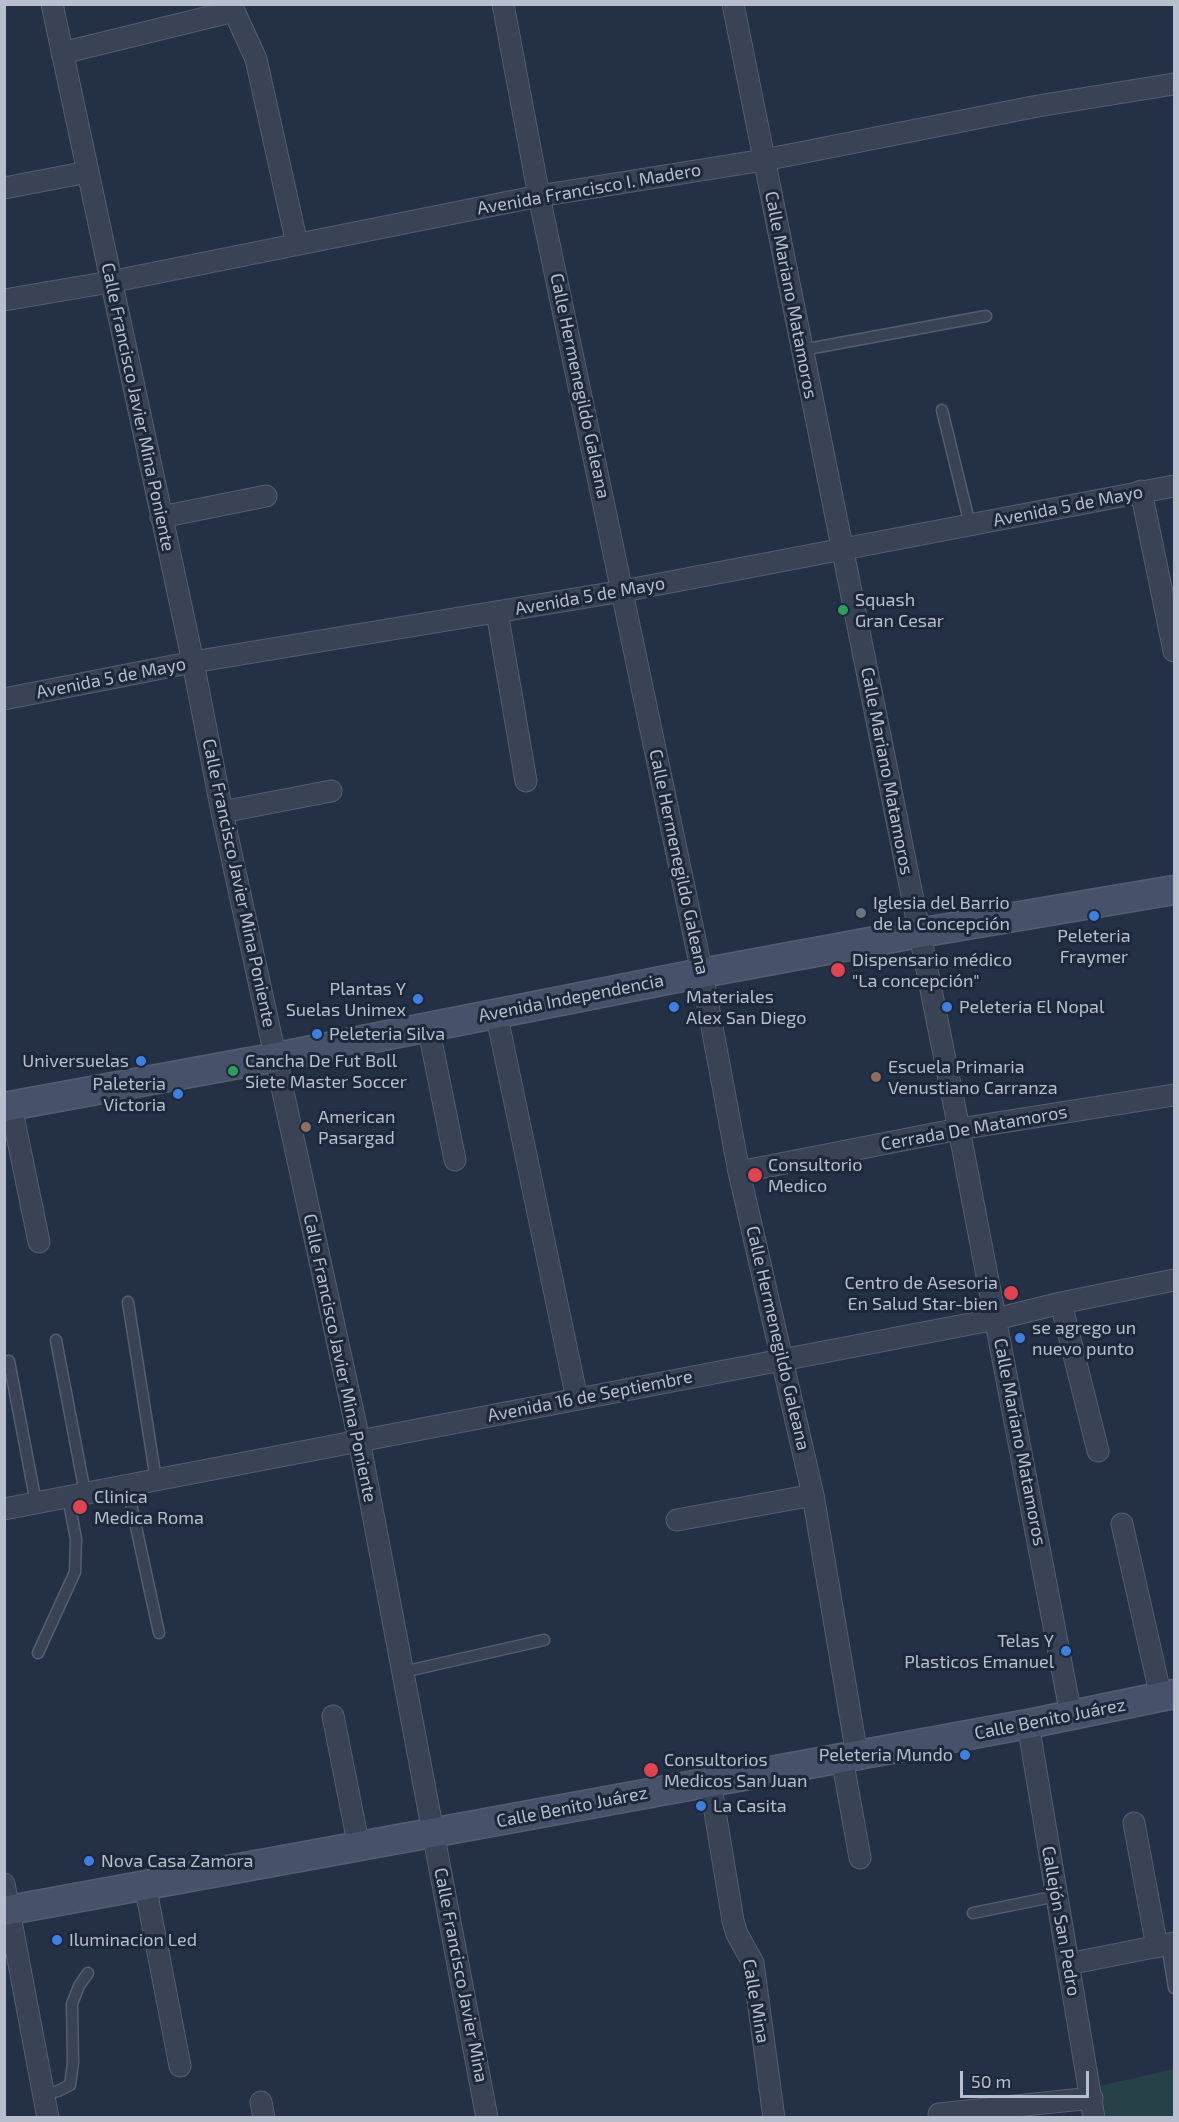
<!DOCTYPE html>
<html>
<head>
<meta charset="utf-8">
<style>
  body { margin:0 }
  #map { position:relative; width:1179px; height:2122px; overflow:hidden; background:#243046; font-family:"Exo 2",sans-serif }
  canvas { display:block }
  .frame { position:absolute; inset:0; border:6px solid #b7bece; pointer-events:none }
  .scale { position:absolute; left:960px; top:2071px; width:129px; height:27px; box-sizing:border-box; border:3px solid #b7bece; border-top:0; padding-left:8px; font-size:18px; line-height:21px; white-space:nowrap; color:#b7bece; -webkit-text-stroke:4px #1e283b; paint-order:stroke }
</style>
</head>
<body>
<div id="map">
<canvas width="1179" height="2122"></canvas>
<div class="frame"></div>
<div class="scale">50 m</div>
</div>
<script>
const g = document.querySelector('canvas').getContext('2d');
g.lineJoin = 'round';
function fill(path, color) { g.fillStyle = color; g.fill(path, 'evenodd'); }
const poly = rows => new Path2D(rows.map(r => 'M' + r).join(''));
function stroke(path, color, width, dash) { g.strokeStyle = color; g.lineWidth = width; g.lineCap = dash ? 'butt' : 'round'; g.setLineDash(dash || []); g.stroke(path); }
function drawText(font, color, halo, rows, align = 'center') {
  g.font = font + ' "Exo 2",sans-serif'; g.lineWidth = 6; g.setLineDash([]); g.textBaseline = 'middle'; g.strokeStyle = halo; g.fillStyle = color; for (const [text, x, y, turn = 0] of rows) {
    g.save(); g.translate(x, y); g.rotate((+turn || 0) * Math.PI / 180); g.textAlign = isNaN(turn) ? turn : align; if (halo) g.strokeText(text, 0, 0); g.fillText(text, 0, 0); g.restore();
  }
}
const green = poly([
  [1174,2069,1174,2117,1106,2117,1099,2086]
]);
const service = poly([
  [802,350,986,316],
  [942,410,970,525],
  [128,1302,156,1480],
  [56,1340,85,1493],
  [9,1361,36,1503],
  [127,1485,159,1633],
  [38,1653,75,1572,76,1539,68,1497],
  [403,1672,544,1640],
  [973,1913,1057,1896],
  [1167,1944,1174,1988],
  [43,2094,58,2091,70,2085,73,2063,72,2004,79,1986,88,1973]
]);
const minor = poly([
  [52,4,193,662,222,812,359,1440,487,2118],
  [503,4,539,196,702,973,739,1172,813,1495,857,1755],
  [733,4,959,1129,1071,1715],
  [234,11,256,59,297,244],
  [62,53,234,11,232,4],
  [4,188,88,172],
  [4,300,110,282,539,196,764,160,1038,106,1174,84],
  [1141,491,1174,651],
  [161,517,266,496],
  [497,612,526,781],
  [4,699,193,662,623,591,1174,486],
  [222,812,331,791],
  [496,1012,577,1399],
  [428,1026,455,1160],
  [11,1106,39,1242],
  [739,1172,959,1129,1174,1095],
  [1061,1303,1098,1451],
  [4,1509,996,1319,1061,1303,1174,1280],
  [677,1520,813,1495],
  [1122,1524,1161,1697],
  [333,1716,359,1847],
  [1028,1724,1094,2118],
  [842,1758,860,1858],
  [710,1781,733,1921,737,1934,753,1963,774,2118],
  [1134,1823,1157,1947],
  [4,1884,48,2118],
  [145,1885,180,2066],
  [1068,1964,1174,1943],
  [261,2102,264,2118],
  [939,2114,1092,2098]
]);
const secondary = poly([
  [4,1107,277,1057,702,973,919,933,1174,890],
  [4,1911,1028,1724,1174,1694]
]);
const markers = [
  [843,610,6,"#2e9e5b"],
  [861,913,6,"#6b7280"],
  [1094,916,6,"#3f7fe0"],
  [838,970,8,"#e0444e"],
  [418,999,6,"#3f7fe0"],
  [674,1007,6,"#3f7fe0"],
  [947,1007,6,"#3f7fe0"],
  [317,1034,6,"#3f7fe0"],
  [141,1061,6,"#3f7fe0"],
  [233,1071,6,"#2e9e5b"],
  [876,1077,6,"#8d6e63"],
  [178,1094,6,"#3f7fe0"],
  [306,1127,6,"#8d6e63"],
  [755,1175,8,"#e0444e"],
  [1011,1293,8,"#e0444e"],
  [1020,1338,6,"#3f7fe0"],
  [80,1507,8,"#e0444e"],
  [1066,1651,6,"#3f7fe0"],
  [965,1755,6,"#3f7fe0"],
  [651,1770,8,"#e0444e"],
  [701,1806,6,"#3f7fe0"],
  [89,1861,6,"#3f7fe0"],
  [57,1940,6,"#3f7fe0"]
];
const streetNames = [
  ["Avenida Francisco I. Madero",589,189,-10],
  ["Calle Mariano Matamoros",791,295,79],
  ["Calle Hermenegildo Galeana",580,386,78],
  ["Calle Francisco Javier Mina Poniente",138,407,78],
  ["Avenida 5 de Mayo",1068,506,-11],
  ["Avenida 5 de Mayo",590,596,-10],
  ["Avenida 5 de Mayo",111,678,-11],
  ["Calle Mariano Matamoros",887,771,79],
  ["Calle Hermenegildo Galeana",679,862,78],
  ["Calle Francisco Javier Mina Poniente",239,883,78],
  ["Avenida Independencia",571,998,-11],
  ["Cerrada De Matamoros",974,1128,-10],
  ["Calle Hermenegildo Galeana",778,1338,77],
  ["Calle Francisco Javier Mina Poniente",340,1358,78],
  ["Avenida 16 de Septiembre",590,1396,-11],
  ["Calle Mariano Matamoros",1020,1442,79],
  ["Calle Benito Juárez",1050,1719,-11],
  ["Calle Benito Juárez",572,1807,-11],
  ["Callejón San Pedro",1061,1921,80],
  ["Calle Francisco Javier Mina",461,1975,79],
  ["Calle Mina",756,2001,80]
];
const poiNames = [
  ["Squash",855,600],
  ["Gran Cesar",855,621],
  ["Iglesia del Barrio",873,903],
  ["de la Concepción",873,924],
  ["Peleteria",1094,936,"center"],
  ["Fraymer",1094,957,"center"],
  ["Dispensario médico",852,960],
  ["\"La concepción\"",852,981],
  ["Plantas Y",406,989,"right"],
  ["Suelas Unimex",406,1010,"right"],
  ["Materiales",686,997],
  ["Alex San Diego",686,1018],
  ["Peleteria El Nopal",959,1007],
  ["Peleteria Silva",329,1034],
  ["Universuelas",129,1061,"right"],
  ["Cancha De Fut Boll",245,1061],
  ["Siete Master Soccer",245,1082],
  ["Escuela Primaria",888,1067],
  ["Venustiano Carranza",888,1088],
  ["Paleteria",166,1084,"right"],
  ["Victoria",166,1105,"right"],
  ["American",318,1117],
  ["Pasargad",318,1138],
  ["Consultorio",768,1165],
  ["Medico",768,1186],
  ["Centro de Asesoria",998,1283,"right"],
  ["En Salud Star-bien",998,1304,"right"],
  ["se agrego un",1032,1328],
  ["nuevo punto",1032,1349],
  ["Clinica",94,1497],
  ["Medica Roma",94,1518],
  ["Telas Y",1054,1641,"right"],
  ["Plasticos Emanuel",1054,1662,"right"],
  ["Peleteria Mundo",953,1755,"right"],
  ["Consultorios",664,1760],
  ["Medicos San Juan",664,1781],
  ["La Casita",713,1806],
  ["Nova Casa Zamora",101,1861],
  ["Iluminacion Led",69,1940]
];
fill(green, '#264147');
stroke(service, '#555e70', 13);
stroke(minor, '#555e70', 23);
stroke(secondary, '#555e70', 31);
stroke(service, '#394355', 10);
stroke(minor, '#394355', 21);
stroke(secondary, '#475169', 28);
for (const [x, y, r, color] of markers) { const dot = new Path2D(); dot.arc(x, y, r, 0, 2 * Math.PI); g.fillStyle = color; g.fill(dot); stroke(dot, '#1e283b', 2); }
drawText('18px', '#b7bece', '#1e283b', streetNames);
drawText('18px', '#b7bece', '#1e283b', poiNames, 'left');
</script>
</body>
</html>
